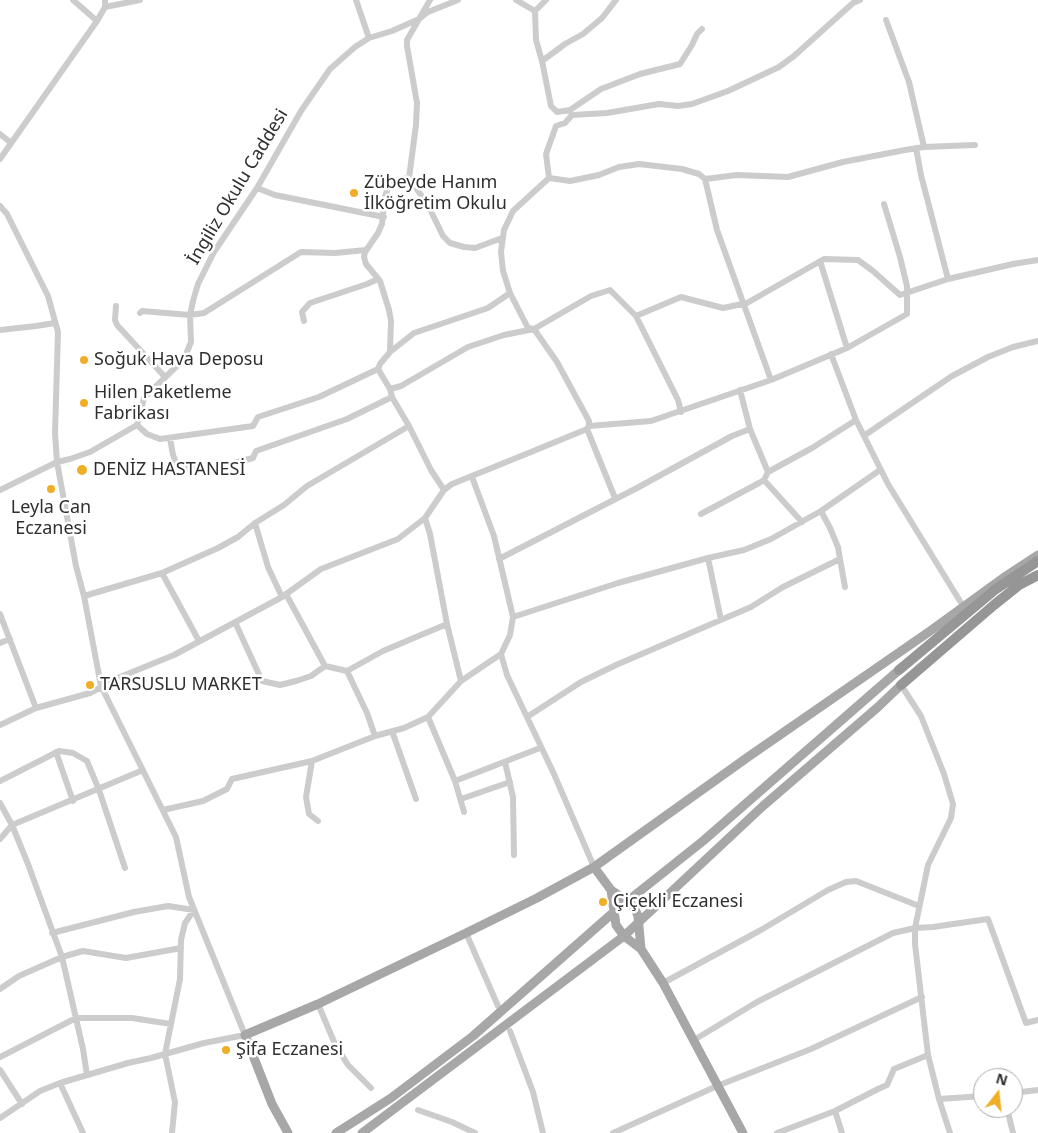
<!DOCTYPE html>
<html>
<head>
<meta charset="utf-8">
<style>
  body { margin:0 }
  #map { position:relative; width:1038px; height:1133px; overflow:hidden; background:#fff; font-family:"Noto Sans",sans-serif }
  canvas { display:block }
  .north { position:absolute; left:973px; top:1068px; width:50px; height:50px; box-sizing:border-box; background:#fff; border:1px solid #acacac; border-radius:50%; rotate:16deg; font-size:14px; font-weight:700; line-height:20px; text-align:center; color:#2f2f2f }
  .north::after { content:''; display:block; margin:auto; width:18px; height:22px; background:#f0ae27; clip-path:polygon(50% 0,100% 100%,50% 72%,0 100%) }
</style>
</head>
<body>
<div id="map">
<canvas width="1038" height="1133"></canvas>
<div class="north">N</div>
</div>
<script>
const g = document.querySelector('canvas').getContext('2d');
g.lineJoin = 'round';
const poly = rows => new Path2D(rows.map(r => 'M' + r).join(''));
function stroke(path, color, width, dash) { g.strokeStyle = color; g.lineWidth = width; g.lineCap = dash ? 'butt' : 'round'; g.setLineDash(dash || []); g.stroke(path); }
function drawText(font, color, halo, rows, align = 'center') {
  g.font = font + ' "Noto Sans",sans-serif'; g.lineWidth = 5; g.setLineDash([]); g.textBaseline = 'middle'; g.strokeStyle = halo; g.fillStyle = color; for (const [text, x, y, turn = 0] of rows) {
    g.save(); g.translate(x, y); g.rotate((+turn || 0) * Math.PI / 180); g.textAlign = isNaN(turn) ? turn : align; if (halo) g.strokeText(text, 0, 0); g.fillText(text, 0, 0); g.restore();
  }
}
const minor = poly([
  [73,0,97,21],
  [356,0,369,38],
  [430,0,407,40,407,46,417,103,416,125,409,178,428,205,443,236,450,243,464,247,475,248,502,238],
  [516,0,535,11,536,40,542,61,551,106,557,112,570,110],
  [105,7,140,0],
  [535,11,546,0],
  [886,20,909,82,924,147],
  [542,61,565,44,583,34,602,18,616,0],
  [572,115,607,113,659,104,678,106,692,104,728,91,779,67,794,56,853,3,860,0],
  [0,134,10,142],
  [916,148,921,175,948,279],
  [0,159,97,21,105,7,105,0],
  [549,178,570,181,599,175,619,167,639,164,682,169,699,174,705,179,737,175,788,177,843,162,905,150,924,147,975,145],
  [705,179,717,230,771,380],
  [257,188,275,195,384,217],
  [0,206,7,214,48,296,58,332,55,433,57,462,76,566,84,596,101,686,176,837,189,897,245,1035,204,1043,151,1058,128,1063,60,1083,40,1091,0,1118],
  [820,261,847,348],
  [510,293,528,328,534,329,557,362,589,421,589,426],
  [116,306,115,320,117,325,165,377],
  [140,313,142,311,190,315,204,313,301,252,335,253,366,250],
  [636,316,681,297,723,308,747,303,824,259,858,260,873,271,900,295,948,279,1013,264,1038,260],
  [304,321,302,312,310,303,367,284,378,279],
  [0,330,36,326,55,323],
  [390,352,391,321,389,310,380,281,366,264,364,257,365,252,378,233,382,224,385,196,391,181,409,178],
  [831,354,856,420,888,484,963,606],
  [390,389,401,386,468,347,504,335,534,329,591,296,610,290,636,316,678,400,681,412],
  [137,425,147,434,160,439,253,426,258,417,319,397,378,369],
  [587,429,615,498],
  [865,435,952,376,988,357,1013,347,1038,341],
  [170,438,173,455,177,465,190,470,214,468,253,458,256,451,347,419,392,397],
  [768,472,812,448,856,420],
  [472,477,494,536,513,617,510,635,501,654,507,675,554,774,594,867],
  [764,480,802,522],
  [0,490,57,462,70,459,90,452,137,425,144,398,184,359,191,342,190,315,193,301,198,284,214,252,257,188,301,111,330,69,355,47,369,38,392,31,419,19,428,12,458,0],
  [444,490,431,470,409,426,392,397,390,389,378,369,380,364,390,352,414,333,488,308,510,293,503,271,501,252,504,230,513,211,549,178,546,154,556,126,565,123,572,115,570,110,601,89,640,74,680,64,692,45,697,34,702,29],
  [701,514,759,483,764,480,768,472,750,429,740,390],
  [425,518,430,534,447,624,461,681],
  [255,523,268,567,282,597],
  [708,558,721,620],
  [499,559,637,488,732,436,750,429],
  [840,559,845,587],
  [162,573,199,641],
  [286,594,325,666],
  [84,596,162,573,218,548,238,537,255,523,284,505,307,486,409,426],
  [0,614,36,708],
  [513,617,618,583,708,558,744,550,771,539,821,511,880,470],
  [235,622,262,681,280,685,296,681,311,676,325,666,347,671,367,713,375,736],
  [0,643,10,639],
  [347,671,383,651,447,624],
  [901,685,921,716,944,774,953,804,951,818,928,865,915,928,915,944,928,1055,939,1099,950,1133],
  [428,717,455,781,464,812],
  [527,717,581,682,616,665,751,607,783,587,840,559,838,547,830,528,821,511],
  [0,725,36,708,90,693,120,677,174,655,282,597,321,569,398,539,425,518,444,490,452,484,531,452,587,429,589,426,651,421,771,380,847,348,907,314,907,286,900,257,884,204],
  [392,731,416,799],
  [56,752,73,801],
  [312,761,306,797,309,814,318,821],
  [505,762,513,797,514,855],
  [0,781,59,751,73,753,87,761,99,790,125,868],
  [455,781,540,748],
  [461,799,510,782],
  [0,803,12,825,28,864,62,957,83,1049,87,1075],
  [163,810,203,801,227,789,232,779,312,761,375,736,404,728,428,717,461,681,501,654],
  [0,839,12,825,143,770],
  [52,933,134,912,168,906,194,910,185,923,181,940,180,979,165,1054,175,1102,172,1133],
  [466,933,498,1006],
  [663,983,761,930,828,890,846,882,856,881,919,906],
  [0,989,19,976,62,957,83,951,126,958,181,948],
  [318,1004,335,1044,348,1065,371,1088],
  [510,1031,533,1092,543,1133],
  [694,1040,757,1002,893,933,915,928,933,927,988,919,1026,1023,1038,1020],
  [0,1057,76,1018,132,1018,171,1024],
  [0,1070,22,1104],
  [60,1083,83,1133],
  [1013,1093,1038,1090],
  [939,1099,983,1096],
  [1007,1108,1013,1133],
  [418,1110,452,1122,475,1133],
  [835,1111,842,1133],
  [613,1133,717,1086,811,1049,922,997],
  [777,1133,835,1111,878,1089,887,1085,894,1069,928,1055]
]);
const major = poly([
  [594,867,611,890,630,903,635,909,638,916,641,949],
  [611,890,616,925,624,936,641,949,663,983,743,1133],
  [288,1133,272,1104,245,1035,318,1004,466,933,537,898,594,867,748,757,933,629,1006,576,1038,555],
  [336,1133,391,1098,473,1036,615,911,703,841,899,670],
  [362,1133,624,936,763,806,878,707,901,685]
]);
const highway = poly([
  [899,670,996,589,1038,561],
  [901,685,994,605,1019,585,1038,575]
]);
const markers = [
  [354,193,5,"#f0ae27"],
  [84,360,5,"#f0ae27"],
  [84,403,5,"#f0ae27"],
  [82,470,6,"#f0ae27"],
  [51,489,5,"#f0ae27"],
  [90,685,5,"#f0ae27"],
  [603,902,5,"#f0ae27"],
  [226,1050,5,"#f0ae27"]
];
const poiNames = [
  ["Zübeyde Hanım",364,183],
  ["İlköğretim Okulu",364,204],
  ["Soğuk Hava Deposu",94,360],
  ["Hilen Paketleme",94,393],
  ["Fabrikası",94,414],
  ["DENİZ HASTANESİ",93,470],
  ["Leyla Can",51,508,"center"],
  ["Eczanesi",51,529,"center"],
  ["TARSUSLU MARKET",100,685],
  ["Çiçekli Eczanesi",613,902],
  ["Şifa Eczanesi",236,1050]
];
const streetNames = [
  ["İngiliz Okulu Caddesi",238,187,-59]
];
stroke(minor, '#ccc', 6);
stroke(major, '#a7a7a7', 9);
stroke(highway, '#969696', 10);
for (const [x, y, r, color] of markers) { const dot = new Path2D(); dot.arc(x, y, r, 0, 2 * Math.PI); g.fillStyle = color; g.fill(dot); stroke(dot, '#fff', 2); }
drawText('18px', '#2f2f2f', '#fff', poiNames, 'left');
drawText('18px', '#2f2f2f', '#fff', streetNames);
</script>
</body>
</html>
